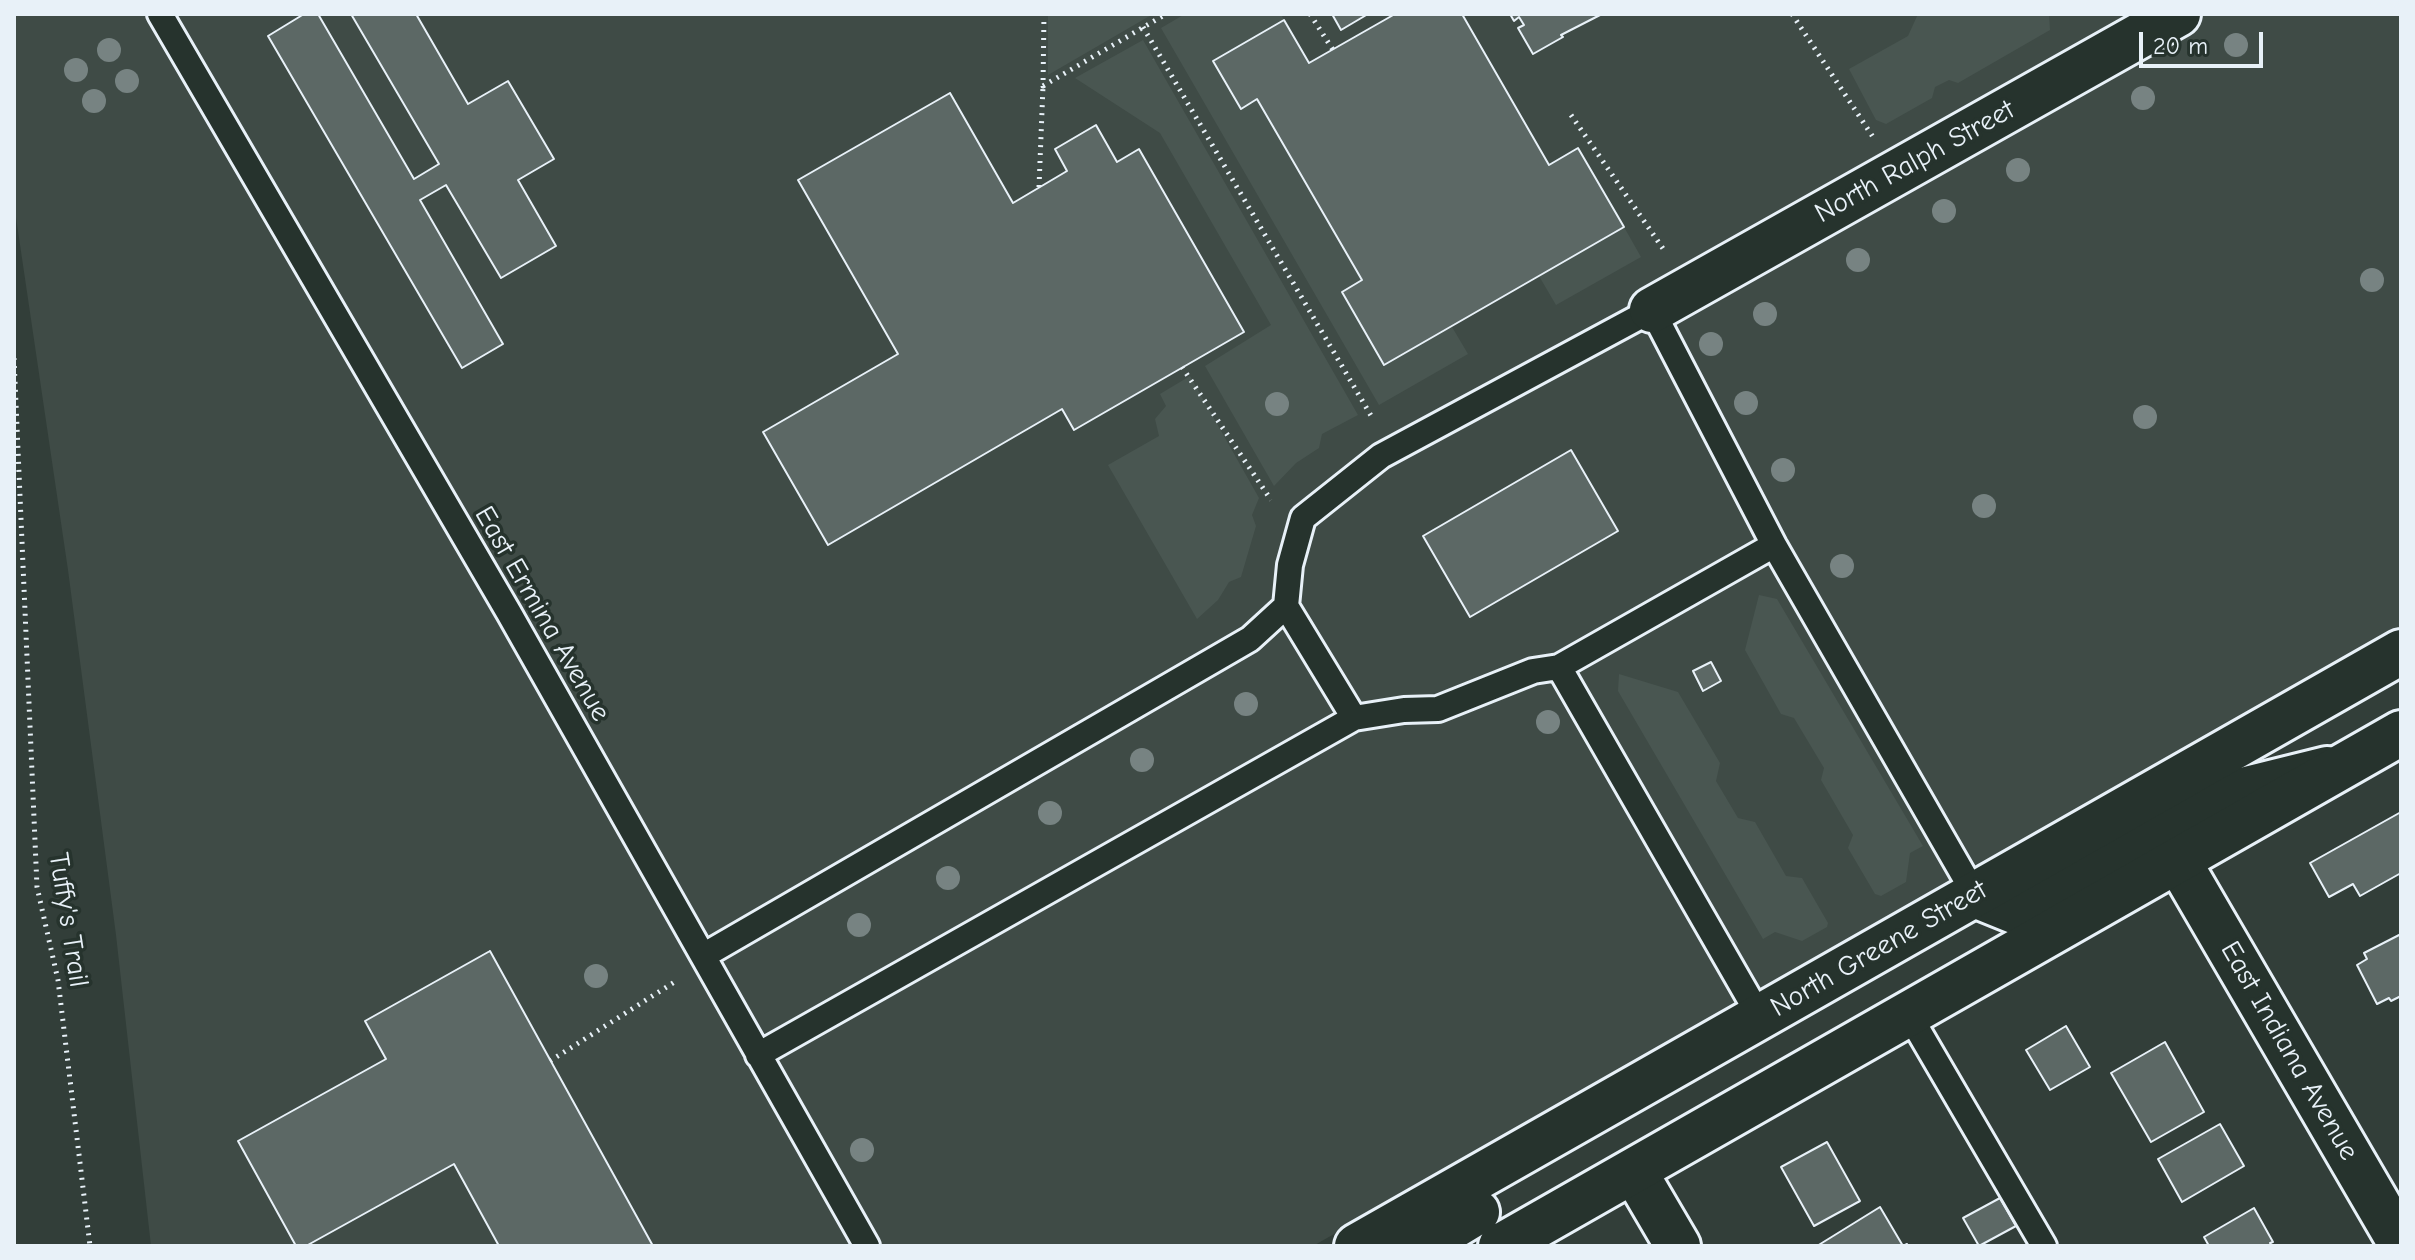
<!DOCTYPE html>
<html>
<head>
<meta charset="utf-8">
<style>
  body { margin:0 }
  #map { position:relative; width:2415px; height:1260px; overflow:hidden; background:#323e39; font-family:"Comic Neue",sans-serif }
  canvas { display:block }
  .frame { position:absolute; inset:0; border:16px solid #e8f1f8; pointer-events:none }
  .scale { position:absolute; left:2139px; top:32px; width:124px; height:36px; box-sizing:border-box; border:4px solid #e8f1f8; border-top:0; padding-left:10px; font-size:24px; line-height:28px; white-space:nowrap; color:#e8f1f8; -webkit-text-stroke:6px #26332d; paint-order:stroke }
</style>
</head>
<body>
<div id="map">
<canvas width="2415" height="1260"></canvas>
<div class="frame"></div>
<div class="scale">20 m</div>
</div>
<script>
const g = document.querySelector('canvas').getContext('2d');
g.lineJoin = 'round';
function fill(path, color) { g.fillStyle = color; g.fill(path, 'evenodd'); }
const poly = rows => new Path2D(rows.map(r => 'M' + r).join(''));
function stroke(path, color, width, dash) { g.strokeStyle = color; g.lineWidth = width; g.lineCap = dash ? 'butt' : 'round'; g.setLineDash(dash || []); g.stroke(path); }
function drawText(font, color, halo, rows, align = 'center') {
  g.font = font + ' "Comic Neue",sans-serif'; g.lineWidth = 7; g.setLineDash([]); g.textBaseline = 'middle'; g.strokeStyle = halo; g.fillStyle = color; for (const [text, x, y, turn = 0] of rows) {
    g.save(); g.translate(x, y); g.rotate((+turn || 0) * Math.PI / 180); g.textAlign = isNaN(turn) ? turn : align; if (halo) g.strokeText(text, 0, 0); g.fillText(text, 0, 0); g.restore();
  }
}
const built = poly([
  [14,14,2401,14,2401,627,1313,1246,151,1246,116,935,68,570,14,204]
]);
const green = poly([
  [1048,14,1153,14,1048,75],
  [1185,14,1281,14,1284,20,1214,61,1241,108,1257,99,1362,280,1342,292,1384,365,1452,327,1468,354,1379,405,1161,28],
  [1918,14,2049,14,2050,30,1958,83,1949,80,1935,87,1932,98,1886,124,1876,120,1849,69,1908,36],
  [1143,40,1358,415,1322,434,1319,448,1296,463,1274,486,1205,366,1271,325,1160,133,1075,78],
  [1624,227,1641,257,1556,305,1539,276],
  [1190,376,1259,498,1252,515,1256,526,1241,577,1229,582,1218,600,1197,619,1108,465,1159,436,1155,419,1166,406,1160,394],
  [1759,595,1777,599,1923,846,1910,853,1906,882,1881,896,1875,894,1848,848,1853,835,1821,780,1824,768,1794,718,1781,714,1745,650],
  [1619,674,1678,692,1720,763,1716,781,1738,818,1755,822,1786,876,1802,878,1828,923,1827,927,1802,941,1775,932,1763,939,1618,691]
]);
const building = poly([
  [304,14,318,14,414,179,439,164,351,14,416,14,468,104,508,81,554,159,518,180,556,246,501,278,446,185,420,200,503,344,462,368,268,36,304,14],
  [1332,14,1368,14,1341,30,1332,14],
  [1395,14,1462,14,1549,165,1578,148,1624,227,1384,365,1342,292,1362,280,1257,99,1241,109,1213,61,1284,20,1309,63,1395,14],
  [1510,14,1602,14,1561,35,1563,37,1533,54,1518,28,1524,25,1519,17,1514,21,1510,14],
  [950,93,1013,203,1067,171,1055,149,1096,125,1117,162,1139,149,1244,332,1074,430,1062,409,828,545,763,432,898,354,798,180,950,93],
  [1571,450,1618,531,1470,617,1423,536,1571,450],
  [1711,662,1721,681,1703,691,1693,671,1711,662],
  [2401,812,2401,873,2360,896,2353,884,2329,897,2310,863,2401,812],
  [2401,934,2401,996,2391,1001,2389,998,2377,1004,2357,965,2367,959,2364,953,2401,934],
  [490,951,653,1246,499,1246,454,1164,306,1246,296,1246,238,1141,386,1059,365,1021,490,951],
  [2066,1026,2090,1067,2050,1090,2026,1050,2066,1026],
  [2165,1042,2204,1112,2151,1142,2111,1073,2165,1042],
  [2220,1124,2244,1166,2182,1202,2158,1159,2220,1124],
  [1827,1142,1860,1201,1814,1226,1781,1167,1827,1142],
  [2000,1198,2016,1226,1979,1246,1963,1218,2000,1198],
  [1880,1207,1903,1246,1907,1244,1908,1246,1817,1246,1880,1207],
  [2254,1208,2273,1242,2270,1243,2272,1246,2209,1246,2204,1237,2254,1208]
]);
const path = poly([
  [1044,14,1043,86,1166,14],
  [1310,14,1333,50],
  [1792,14,1873,137],
  [1143,27,1373,419],
  [1571,115,1666,253],
  [1039,187,1043,86],
  [14,358,37,887,58,980,90,1246],
  [1182,367,1271,500],
  [550,1061,676,981]
]);
const service = poly([
  [160,14,509,613,867,1246],
  [1559,667,1760,1017],
  [1354,718,1286,606,1290,565,1303,518,1381,456,1652,310,1774,545,1975,895],
  [703,956,1250,639,1286,606],
  [1908,1013,2044,1246],
  [758,1055,1354,718,1404,710,1438,709,1533,671,1559,667,1774,545]
]);
const minor = poly([
  [1652,310,2178,14],
  [2177,859,2401,1244],
  [1975,895,2017,912,2222,795,2327,769],
  [1634,1171,1678,1246]
]);
const primary = poly([
  [1357,1246,2401,652],
  [1421,1246,1477,1212],
  [1501,1246,2401,733]
]);
const trees = [
  [2236,45],
  [109,50],
  [76,70],
  [127,81],
  [2143,98],
  [94,101],
  [2018,170],
  [1944,211],
  [1858,260],
  [2372,280],
  [1765,314],
  [1711,344],
  [1746,403],
  [1277,404],
  [2145,417],
  [1783,470],
  [1984,506],
  [1842,566],
  [1246,704],
  [1548,722],
  [1142,760],
  [1050,813],
  [948,878],
  [859,925],
  [596,976],
  [862,1150]
];
const streetNames = [
  ["North Ralph Street",1915,162,-29],
  ["East Ermina Avenue",542,614,60],
  ["Tuffy's Trail",68,920,81],
  ["North Greene Street",1879,949,-30],
  ["East Indiana Avenue",2289,1051,60]
];
fill(built, '#3f4b46');
fill(green, '#495651');
fill(building, '#5c6865');
stroke(building, '#e8f1f8', 2);
stroke(service, '#e8f1f8', 30);
stroke(minor, '#e8f1f8', 50);
stroke(primary, '#e8f1f8', 50);
stroke(path, '#e8f1f8', 5, [2, 6]);
stroke(service, '#26332d', 24);
stroke(minor, '#26332d', 44);
stroke(primary, '#26332d', 44);
g.fillStyle = '#778382';
for (const [x, y] of trees) { g.beginPath(); g.arc(x, y, 12, 0, 2 * Math.PI); g.fill(); }
drawText('28px', '#e8f1f8', '#26332d', streetNames);
</script>
</body>
</html>
